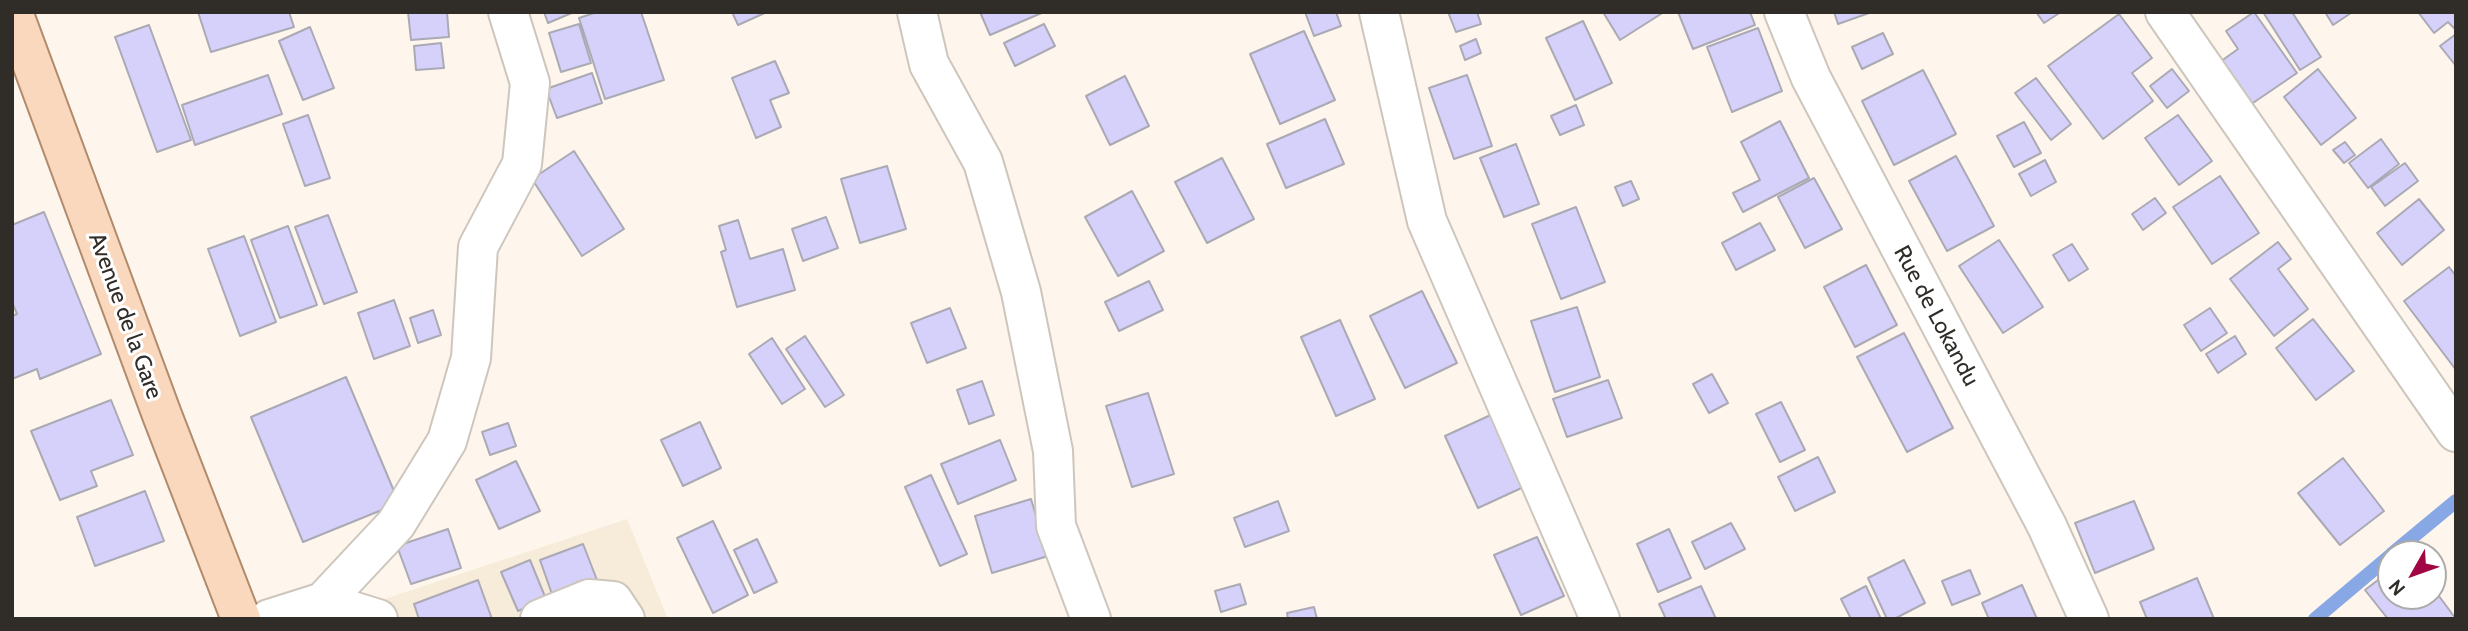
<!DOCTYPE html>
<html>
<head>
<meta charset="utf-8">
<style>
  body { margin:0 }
  #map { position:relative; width:2468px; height:631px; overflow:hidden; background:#fef6ec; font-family:Cabin,sans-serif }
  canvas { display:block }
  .frame { position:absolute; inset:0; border:14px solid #302d29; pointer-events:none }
  .north { position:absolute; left:2377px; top:540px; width:70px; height:70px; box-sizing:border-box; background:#fff; border:2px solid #acaba9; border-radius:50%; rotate:230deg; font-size:19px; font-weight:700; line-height:28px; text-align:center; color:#302d29 }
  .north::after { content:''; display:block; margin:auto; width:24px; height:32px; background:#a10543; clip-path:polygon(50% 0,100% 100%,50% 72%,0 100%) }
</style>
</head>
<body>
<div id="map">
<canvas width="2468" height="631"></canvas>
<div class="frame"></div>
<div class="north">N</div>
</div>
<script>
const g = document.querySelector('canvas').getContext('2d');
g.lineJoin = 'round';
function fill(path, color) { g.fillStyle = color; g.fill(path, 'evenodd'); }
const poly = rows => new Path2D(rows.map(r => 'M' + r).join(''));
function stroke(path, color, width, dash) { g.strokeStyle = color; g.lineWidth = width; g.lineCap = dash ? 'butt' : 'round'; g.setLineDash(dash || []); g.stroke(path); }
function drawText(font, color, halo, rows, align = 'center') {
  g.font = font + ' Cabin,sans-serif'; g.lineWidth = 6; g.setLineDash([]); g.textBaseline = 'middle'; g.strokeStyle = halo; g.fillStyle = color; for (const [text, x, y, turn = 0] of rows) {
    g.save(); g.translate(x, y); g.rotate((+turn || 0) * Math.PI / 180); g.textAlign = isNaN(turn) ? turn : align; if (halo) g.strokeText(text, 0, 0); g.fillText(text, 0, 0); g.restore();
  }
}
const built = poly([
  [627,519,668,619,324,619]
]);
const stream = poly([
  [2392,554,2456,501],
  [2315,619,2391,555]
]);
const building = poly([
  [198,12,289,12,294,27,211,52,198,12],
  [408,12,447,12,449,37,411,40,408,12],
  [544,12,574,12,548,23,544,12],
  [597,12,641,12,664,80,605,99,579,18,597,12],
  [732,12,767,12,738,25,732,12],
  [980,12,1044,12,990,35,980,12],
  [1305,12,1336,12,1341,26,1314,36,1305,12],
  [1448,12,1477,12,1481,24,1456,32,1448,12],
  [1603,12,1664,12,1620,40,1603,12],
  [1678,12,1750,12,1755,25,1693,49,1678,12],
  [1834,12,1872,12,1838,24,1834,12],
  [2036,12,2061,12,2044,23,2036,12],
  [2254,12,2297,73,2247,107,2217,64,2238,49,2226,31,2254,12],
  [2263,12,2292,12,2321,57,2300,70,2263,12],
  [2325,12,2351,12,2351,13,2333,25,2325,12],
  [2418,12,2456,12,2456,30,2448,22,2434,33,2418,12],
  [2119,14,2152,58,2132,73,2153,101,2103,139,2048,66,2119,14],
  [1583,21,1612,83,1575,100,1546,38,1583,21],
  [579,24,591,63,561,72,549,33,579,24],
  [1044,24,1055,46,1015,66,1004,43,1044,24],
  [149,25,191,140,157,152,115,37,149,25],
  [310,27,334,88,303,100,279,41,310,27],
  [1758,28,1782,91,1732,112,1707,47,1758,28],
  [1304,31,1335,100,1280,124,1250,54,1304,31],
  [1883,33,1893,54,1862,69,1852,47,1883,33],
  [2456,34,2456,66,2440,46,2456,34],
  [1476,39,1481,53,1465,60,1460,46,1476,39],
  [441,43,444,68,416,70,414,46,441,43],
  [775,61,789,93,770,100,781,127,756,138,732,78,775,61],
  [2172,69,2189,91,2167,108,2150,86,2172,69],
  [2318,69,2356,118,2321,145,2284,97,2318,69],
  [1923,70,1956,134,1894,165,1862,101,1923,70],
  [592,73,602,103,557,118,546,89,592,73],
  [268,75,282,114,195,145,182,105,268,75],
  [1467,75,1492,146,1454,159,1429,88,1467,75],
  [1125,76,1149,126,1110,145,1086,96,1125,76],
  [2036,78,2071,124,2051,140,2015,93,2036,78],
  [1576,105,1584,125,1560,135,1551,116,1576,105],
  [308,115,330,178,305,186,283,124,308,115],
  [2178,115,2212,161,2179,185,2145,138,2178,115],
  [1325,119,1344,164,1286,188,1267,144,1325,119],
  [1780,121,1809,178,1743,212,1733,193,1760,180,1741,142,1780,121],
  [2024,122,2041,153,2014,167,1997,136,2024,122],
  [2381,139,2399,164,2368,188,2349,163,2381,139],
  [2345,142,2355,155,2344,163,2333,150,2345,142],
  [1516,144,1539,204,1504,217,1480,158,1516,144],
  [574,151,624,229,582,256,532,179,574,151],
  [1956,156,1994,226,1947,251,1909,181,1956,156],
  [1222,158,1254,219,1207,243,1175,182,1222,158],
  [2045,160,2056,182,2031,196,2019,174,2045,160],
  [2405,163,2418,181,2385,206,2371,187,2405,163],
  [887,166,906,229,860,243,841,179,887,166],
  [2220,176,2259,233,2212,264,2173,207,2220,176],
  [1814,178,1842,229,1805,248,1778,197,1814,178],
  [1631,181,1639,199,1623,206,1615,187,1631,181],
  [1132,191,1164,251,1118,276,1085,217,1132,191],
  [2155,198,2166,213,2143,230,2132,214,2155,198],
  [2419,199,2444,230,2402,265,2377,233,2419,199],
  [1576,207,1605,282,1561,299,1532,224,1576,207],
  [44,212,101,354,40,379,37,369,12,379,12,316,17,314,12,302,12,225,44,212],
  [328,215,357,292,324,304,295,227,328,215],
  [826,217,838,248,803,261,792,229,826,217],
  [738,220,750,259,783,249,795,290,737,307,721,252,726,250,719,226,738,220],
  [1760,223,1775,250,1736,270,1722,243,1760,223],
  [288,226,317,305,280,318,251,240,288,226],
  [244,236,276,322,240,336,208,249,244,236],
  [1999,240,2043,307,2003,333,1959,266,1999,240],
  [2278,242,2291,259,2278,269,2308,309,2274,336,2230,279,2278,242],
  [2072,244,2088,269,2069,281,2053,255,2072,244],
  [1866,265,1897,325,1855,347,1824,287,1866,265],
  [2449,267,2456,276,2456,370,2404,301,2449,267],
  [1149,281,1163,310,1119,331,1105,302,1149,281],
  [1422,291,1457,363,1405,388,1370,316,1422,291],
  [394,300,410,346,374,359,358,313,394,300],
  [1577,307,1600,377,1555,392,1531,321,1577,307],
  [950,308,966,348,927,363,911,323,950,308],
  [2210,308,2227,333,2201,351,2184,325,2210,308],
  [433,310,441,335,418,343,410,318,433,310],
  [2313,319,2354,371,2316,400,2276,348,2313,319],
  [1340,320,1375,399,1336,416,1301,337,1340,320],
  [1904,333,1953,428,1907,452,1857,357,1904,333],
  [805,336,844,395,825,407,786,349,805,336],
  [2235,336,2246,354,2218,373,2206,354,2235,336],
  [772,338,805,389,782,404,749,354,772,338],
  [1712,374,1728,403,1709,413,1693,384,1712,374],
  [346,377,399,503,303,542,251,417,346,377],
  [1608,380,1622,418,1567,437,1553,399,1608,380],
  [982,381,994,415,969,424,957,390,982,381],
  [1148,393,1174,474,1132,487,1106,406,1148,393],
  [111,400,133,455,91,471,97,486,60,500,31,431,111,400],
  [1781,402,1805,450,1780,462,1756,414,1781,402],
  [1495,413,1528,485,1478,508,1445,436,1495,413],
  [700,422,721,468,683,486,661,440,700,422],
  [508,423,516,446,490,455,482,432,508,423],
  [1000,440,1016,480,958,504,941,464,1000,440],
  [1818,457,1835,492,1795,511,1778,477,1818,457],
  [2343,458,2384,511,2340,545,2298,493,2343,458],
  [516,461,540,511,499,529,476,480,516,461],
  [931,475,967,554,940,566,905,487,931,475],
  [145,491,164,541,95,566,77,517,145,491],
  [1031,499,1048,556,992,573,975,516,1031,499],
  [1278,501,1289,531,1245,547,1234,518,1278,501],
  [2134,501,2154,549,2095,573,2075,523,2134,501],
  [713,521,748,595,713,613,677,538,713,521],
  [1731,523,1745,549,1705,569,1692,542,1731,523],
  [448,529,461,568,411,584,397,546,448,529],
  [1669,529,1691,578,1658,592,1637,544,1669,529],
  [1537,537,1564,596,1521,615,1494,555,1537,537],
  [757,539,777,582,754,593,734,550,757,539],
  [583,544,597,580,553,597,540,560,583,544],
  [530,560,546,599,518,611,501,572,530,560],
  [1904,560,1925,603,1894,619,1887,619,1868,578,1904,560],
  [1970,570,1980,594,1952,605,1942,581,1970,570],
  [2391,570,2391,596,2433,596,2433,588,2456,619,2388,619,2365,590,2391,570],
  [2197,578,2214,619,2147,619,2140,602,2197,578],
  [478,580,492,619,419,619,414,604,478,580],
  [1240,584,1246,604,1221,612,1215,591,1240,584],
  [2022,585,2037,619,1989,619,1982,603,2022,585],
  [1701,586,1716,619,1666,619,1659,604,1701,586],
  [1866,586,1881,619,1851,619,1841,599,1866,586],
  [1314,607,1317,619,1288,619,1287,613,1314,607]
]);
const minor = poly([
  [917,12,929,64,983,162,1021,292,1053,451,1056,526,1091,619],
  [1379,12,1427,221,1600,619],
  [1784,12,1811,78,2047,526,2089,619],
  [2165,12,2456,432],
  [323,602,378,619],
  [269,619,323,602,396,524,447,441,471,358,478,247,522,164,530,83,508,12],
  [540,619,589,599,613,601,625,619]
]);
const primary = poly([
  [13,12,162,415,241,619]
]);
const streetNames = [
  ["Avenue de la Gare",125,316,70],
  ["Rue de Lokandu",1936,316,62]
];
fill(built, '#f7ebda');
stroke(stream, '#88a7e5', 14);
fill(building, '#d5d1fb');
stroke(building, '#aaa9b4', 2);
stroke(minor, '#cdc6bc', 42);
stroke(primary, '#b18b6d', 42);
stroke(minor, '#fff', 38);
stroke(primary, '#fad8be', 38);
drawText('23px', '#302d29', '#fff', streetNames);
</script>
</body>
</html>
